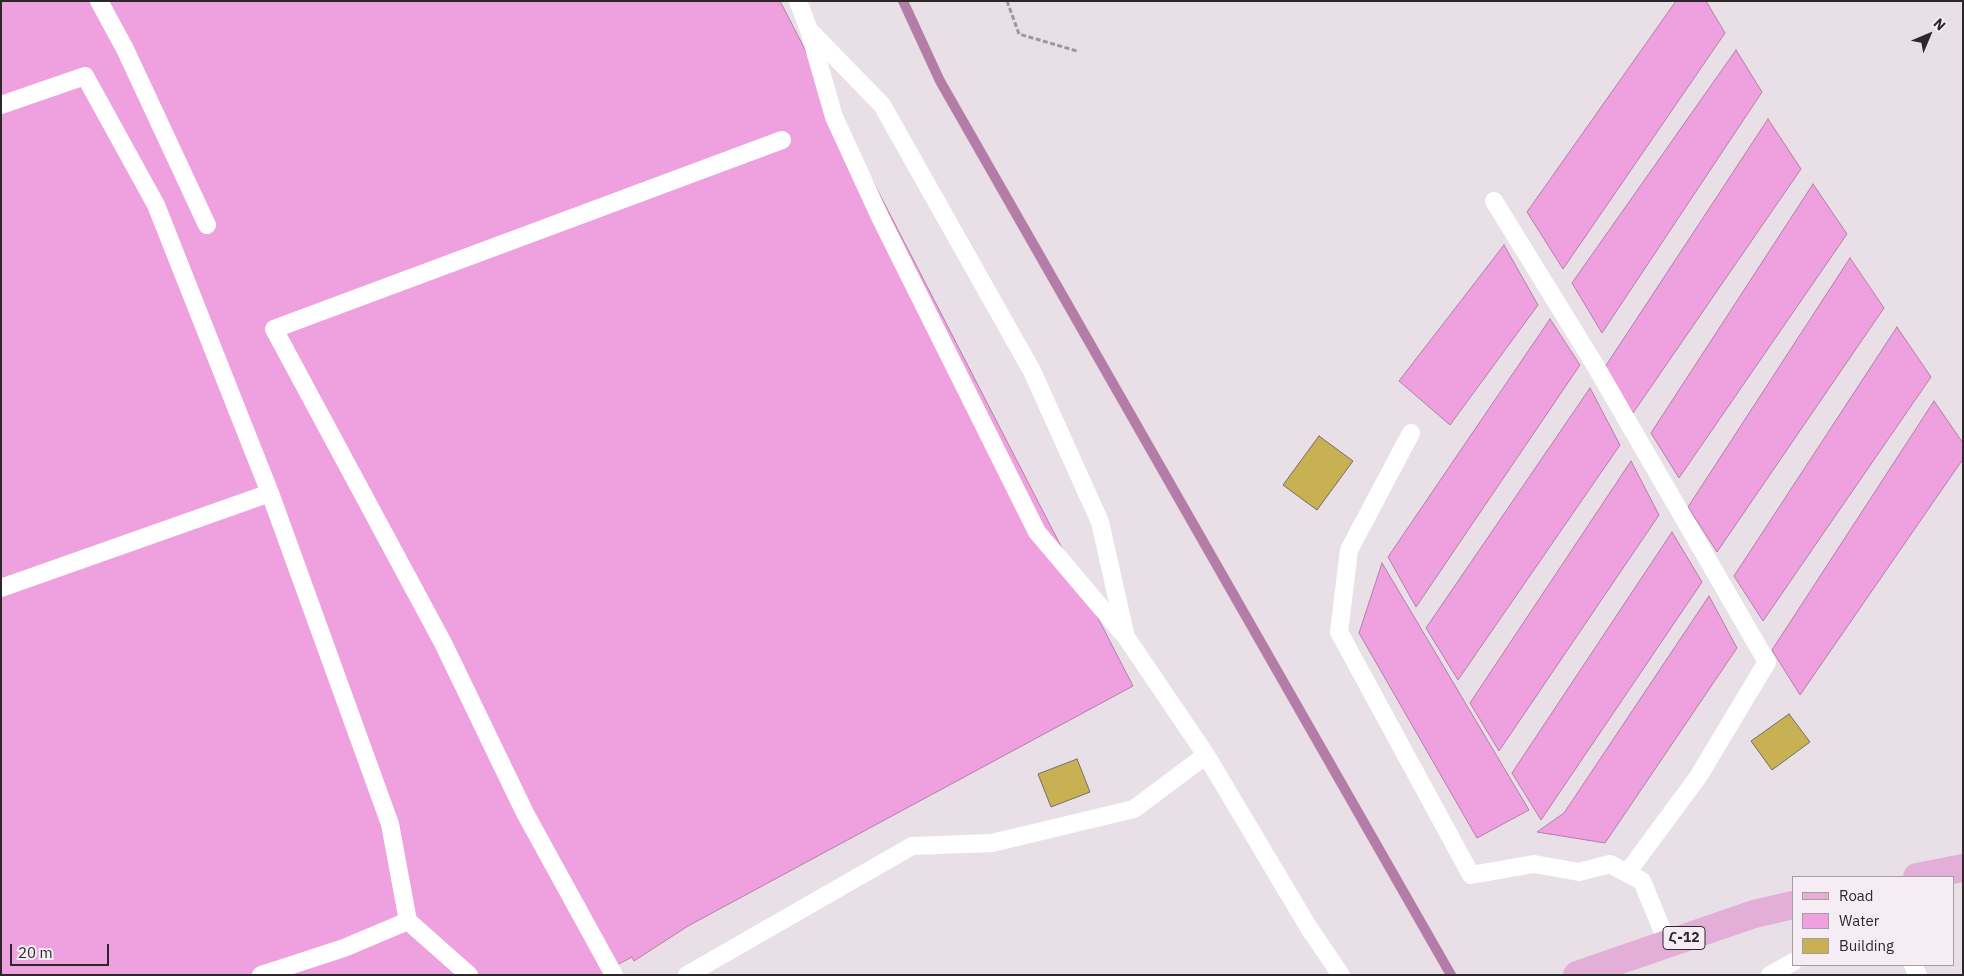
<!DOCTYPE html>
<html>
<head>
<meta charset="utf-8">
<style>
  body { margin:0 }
  #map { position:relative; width:1964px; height:976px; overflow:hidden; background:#e9e0e7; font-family:"IBM Plex Sans",sans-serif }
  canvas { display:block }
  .frame { position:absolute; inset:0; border:2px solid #2b282a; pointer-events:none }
  .legend { position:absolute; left:1792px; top:876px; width:162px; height:90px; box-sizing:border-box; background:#f6edf4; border:1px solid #a59ea3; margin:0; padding:6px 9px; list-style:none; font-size:15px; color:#2b282a }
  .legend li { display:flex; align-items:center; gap:10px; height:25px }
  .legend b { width:25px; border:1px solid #a59ea3 }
  .north { position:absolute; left:1904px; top:10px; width:50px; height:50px; -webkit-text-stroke:4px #f6edf4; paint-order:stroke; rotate:45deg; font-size:14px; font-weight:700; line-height:20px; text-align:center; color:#2b282a }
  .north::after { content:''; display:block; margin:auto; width:18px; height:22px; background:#2b282a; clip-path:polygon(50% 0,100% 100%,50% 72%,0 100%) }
  .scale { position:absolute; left:10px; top:944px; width:99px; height:22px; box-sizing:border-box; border:2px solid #2b282a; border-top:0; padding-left:6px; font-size:15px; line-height:18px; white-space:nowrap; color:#2b282a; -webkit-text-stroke:4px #f6edf4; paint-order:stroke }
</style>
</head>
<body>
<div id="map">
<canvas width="1964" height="976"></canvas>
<div class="frame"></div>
<ul class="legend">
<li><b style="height:6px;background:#e3afd9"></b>Road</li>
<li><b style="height:14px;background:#eea1de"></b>Water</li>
<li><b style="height:14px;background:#c8b152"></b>Building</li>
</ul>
<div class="north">N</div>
<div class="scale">20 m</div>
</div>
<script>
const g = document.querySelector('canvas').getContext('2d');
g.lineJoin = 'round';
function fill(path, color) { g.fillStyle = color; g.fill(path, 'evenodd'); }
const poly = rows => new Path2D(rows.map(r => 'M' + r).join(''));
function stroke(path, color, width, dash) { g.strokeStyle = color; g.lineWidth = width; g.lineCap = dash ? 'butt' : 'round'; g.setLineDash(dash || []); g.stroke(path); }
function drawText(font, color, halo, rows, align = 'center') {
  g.font = font + ' "IBM Plex Sans","Noto Sans Armenian",sans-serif'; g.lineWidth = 4; g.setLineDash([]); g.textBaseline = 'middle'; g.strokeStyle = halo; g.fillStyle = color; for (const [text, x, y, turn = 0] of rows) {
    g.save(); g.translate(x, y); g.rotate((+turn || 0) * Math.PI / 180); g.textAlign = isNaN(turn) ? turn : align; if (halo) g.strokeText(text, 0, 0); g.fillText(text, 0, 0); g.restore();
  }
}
const water = poly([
  [1,1,780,1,1133,686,688,926,634,961,632,957,604,972,605,975,1,975,1,1],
  [1676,1,1706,1,1725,33,1563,269,1527,212,1676,1],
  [1736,50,1762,92,1602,333,1572,283,1736,50],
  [1768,119,1801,169,1633,413,1605,367,1768,119],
  [1813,184,1847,234,1679,478,1651,433,1813,184],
  [1504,245,1538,305,1450,425,1399,381,1504,245],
  [1850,258,1884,308,1717,552,1688,507,1850,258],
  [1550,319,1580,365,1416,607,1388,557,1550,319],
  [1897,327,1931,377,1763,621,1734,576,1897,327],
  [1590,388,1620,445,1458,680,1426,628,1590,388],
  [1934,401,1963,443,1963,459,1800,695,1772,650,1934,401],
  [1631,461,1659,515,1499,751,1470,703,1631,461],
  [1672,532,1702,582,1541,820,1512,773,1672,532],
  [1382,563,1529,810,1477,838,1359,633,1382,563],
  [1709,596,1737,648,1605,843,1537,832,1564,813,1709,596]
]);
const stream = poly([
  [903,1,940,81,1451,975]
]);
const building = poly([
  [1319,436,1353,461,1317,510,1283,485,1319,436],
  [1789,714,1810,742,1772,770,1751,741,1789,714],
  [1077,759,1090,792,1051,807,1038,774,1077,759]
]);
const path = poly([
  [1007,1,1019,34,1077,51]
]);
const service = poly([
  [99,1,125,49,207,225],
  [798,1,809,30,834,117,880,217,1037,532,1126,637,1206,755,1309,928,1341,975],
  [811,32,882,105,1032,371,1100,522,1125,633],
  [1,105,85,76,156,205,270,493,390,824,408,921],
  [1494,201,1595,365,1767,662,1698,777,1627,873],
  [1411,433,1349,550,1339,632,1471,875,1534,864,1579,872,1610,864,1642,881,1668,944],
  [1,588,270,493],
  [1913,965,1918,975],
  [261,975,344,948,408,921,469,975],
  [614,975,525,813,443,643,274,329,782,140],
  [687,975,912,846,992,843,1134,809,1206,755],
  [1770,975,1793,962]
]);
const primary = poly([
  [1917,877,1963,868],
  [1577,975,1754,914,1793,905]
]);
const shields = [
  [1684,938,42]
];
const shieldNames = [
  ["Հ-12",1684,938]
];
fill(water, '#eea1de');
stroke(water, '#b47da8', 1);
stroke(stream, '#b47da8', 10);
fill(building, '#c8b152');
stroke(building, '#716f67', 1);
stroke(path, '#9d979c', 3, [5, 2.5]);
stroke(service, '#fff', 18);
stroke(primary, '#e3afd9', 28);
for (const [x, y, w] of shields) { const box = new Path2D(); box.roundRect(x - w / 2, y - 11.5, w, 23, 4); g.fillStyle = '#f6edf4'; g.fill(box); stroke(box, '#2b282a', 1); }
drawText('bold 14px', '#2b282a', null, shieldNames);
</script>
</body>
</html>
